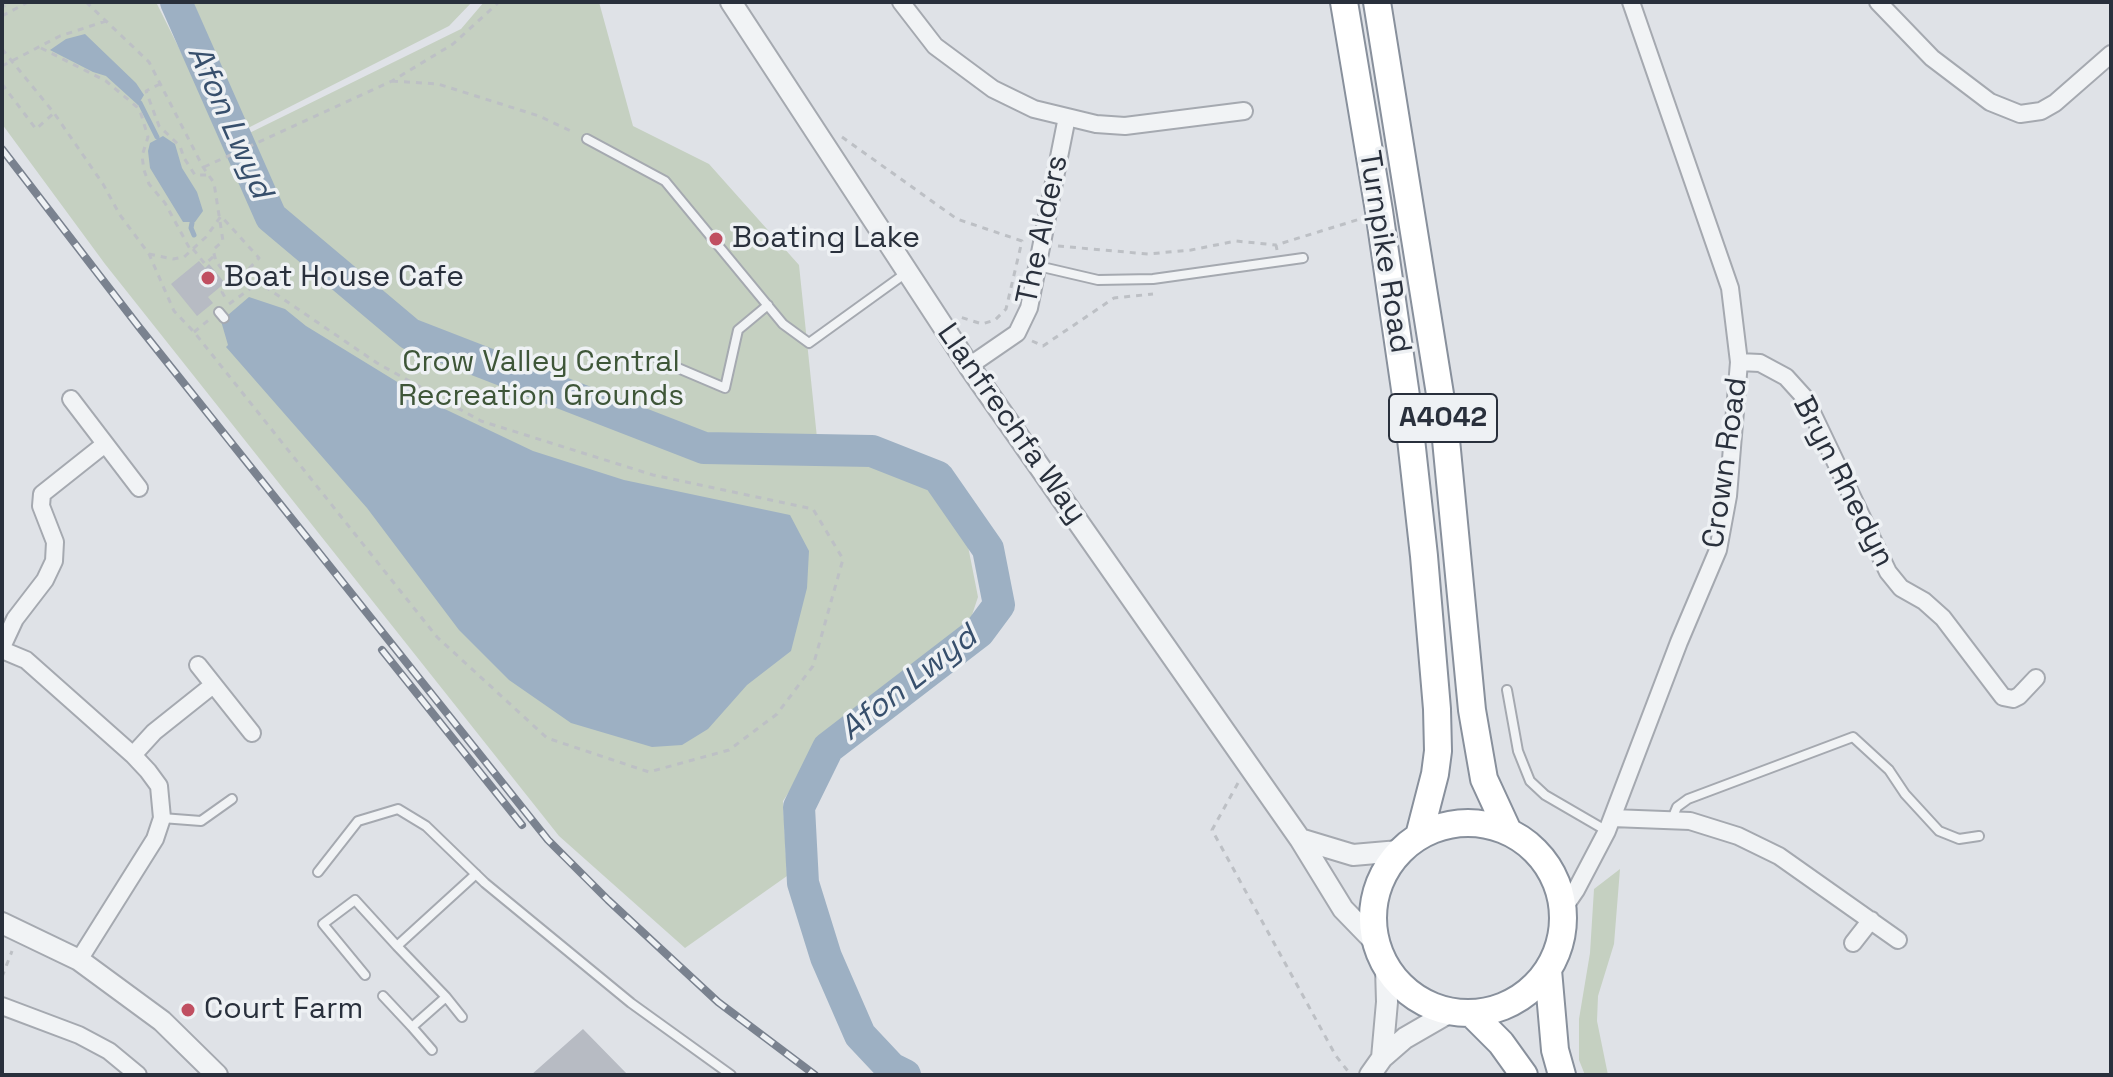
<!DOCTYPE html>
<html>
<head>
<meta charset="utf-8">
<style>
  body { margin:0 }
  #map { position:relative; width:2113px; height:1077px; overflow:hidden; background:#dfe2e7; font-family:"Space Grotesk",sans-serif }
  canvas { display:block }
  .frame { position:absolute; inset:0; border:4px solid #29303c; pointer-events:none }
</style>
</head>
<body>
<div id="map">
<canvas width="2113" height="1077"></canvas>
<div class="frame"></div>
</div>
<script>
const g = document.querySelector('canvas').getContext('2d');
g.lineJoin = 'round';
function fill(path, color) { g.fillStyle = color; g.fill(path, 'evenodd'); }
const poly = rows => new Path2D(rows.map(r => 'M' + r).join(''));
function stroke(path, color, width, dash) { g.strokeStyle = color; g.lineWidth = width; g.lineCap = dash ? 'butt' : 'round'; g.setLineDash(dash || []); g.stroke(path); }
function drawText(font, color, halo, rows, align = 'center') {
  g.font = font + ' "Space Grotesk",sans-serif'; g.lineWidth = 7; g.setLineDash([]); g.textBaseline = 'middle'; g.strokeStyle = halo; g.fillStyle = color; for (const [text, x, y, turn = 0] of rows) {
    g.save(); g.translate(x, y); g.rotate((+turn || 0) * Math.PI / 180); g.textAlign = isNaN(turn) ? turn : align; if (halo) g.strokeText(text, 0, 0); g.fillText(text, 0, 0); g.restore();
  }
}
const green = poly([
  [2,2,156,2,227,144,461,29,484,2,599,2,633,126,709,164,799,265,819,457,876,458,931,481,967,541,978,597,967,630,831,729,783,801,787,876,685,948,559,836,105,264,2,124],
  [193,2,472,2,449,26,246,129],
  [1620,869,1614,944,1598,996,1597,1021,1608,1075,1585,1075,1579,1060,1579,1019,1590,953,1594,889]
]);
const water = poly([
  [85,34,136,83,144,95,138,105,106,76,93,72,50,50,66,39],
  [163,136,175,144,182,168,197,192,203,211,195,222,183,222,150,168,148,151,150,143],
  [249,297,285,309,306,326,430,402,533,451,624,480,790,515,809,551,807,588,791,651,747,685,708,729,682,745,652,747,571,723,509,680,459,630,367,508,226,347,228,345,221,321]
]);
const stream = poly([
  [140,103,157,137],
  [192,223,191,228,194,235]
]);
const river = poly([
  [176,2,271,217,410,334,704,448,872,451,938,477,988,549,999,605,979,632,828,748,799,807,803,883,826,957,860,1035,891,1068,905,1075]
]);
const building = poly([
  [199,261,205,268,209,264,225,283,208,297,213,303,197,316,171,284],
  [583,1029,628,1075,531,1075]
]);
const path = poly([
  [2,2,7,13],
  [86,2,149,62,203,167,214,183,223,241,213,250,216,261,232,283,222,292,227,301],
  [2,16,28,2],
  [41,48,106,81,137,107,141,114,148,137,142,156,144,170,149,184,165,203,191,251],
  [2,49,54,113,103,184,120,215,149,254,174,311,194,332,437,637,547,738,649,772,729,750,777,714,813,666,843,559,813,509,653,475,481,421,377,363,245,273,259,258,221,216],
  [2,66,60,36,106,21],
  [392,81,438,84,539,116,575,133],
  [2,84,36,129,54,113],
  [160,84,146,91,159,126,180,146,184,158,195,175,208,175],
  [842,137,957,219,1022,241,1006,309,995,320,982,324,960,317],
  [204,167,392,81,453,44,499,2],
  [1058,246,1148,254,1191,250,1236,241,1276,245],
  [193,249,205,264,214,256],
  [1277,250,1276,245,1360,219],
  [149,254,173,259,184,257,206,237,221,216],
  [229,304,258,283],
  [194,332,210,319],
  [1032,341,1043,346,1114,298,1153,294],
  [1238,783,1212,830,1336,1056,1351,1075],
  [2,977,12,951]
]);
const service = poly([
  [587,139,665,181,783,324,809,343,906,273],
  [1038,266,1098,280,1153,279,1303,258],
  [219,312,224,318],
  [659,360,725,388,738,330,768,305],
  [1507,690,1518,751,1530,781,1545,795,1607,831],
  [162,818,201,821,232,799],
  [1672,819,1677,807,1688,799,1853,737,1889,770,1905,794,1939,831,1959,839,1979,836],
  [318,872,358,821,398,809,426,826,485,883,631,1003,731,1075],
  [365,975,323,924,355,900,397,946],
  [383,996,412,1027,446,997,397,946,476,874],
  [446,997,462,1017],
  [412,1027,432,1050]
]);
const minor = poly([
  [901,2,935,46,993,89,1034,109,1096,124,1125,126,1244,111],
  [1878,2,1932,58,1990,102,2020,114,2041,111,2055,103,2111,54],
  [1739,362,1760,363,1786,377,1805,398,1888,572,1901,588,1924,601,1943,618,2003,697,2013,699,2019,696,2036,678],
  [969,366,1017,333,1029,308,1067,117],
  [71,399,139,488],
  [2,647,15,619,45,580,54,561,55,542,41,506,42,494,105,444],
  [2,650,26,660,133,755,148,771,159,786,162,818,155,839,79,960],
  [198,665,252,733],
  [133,755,154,732,213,685],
  [1612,818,1690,821,1738,836,1779,856,1898,940],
  [1563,909,1576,890,1607,831,1679,642,1718,550,1728,496,1739,362,1730,288,1631,2],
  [1853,943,1871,920],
  [2,1006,79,1035,109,1051,138,1075]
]);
const tertiary = poly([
  [731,2,969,366,1300,839,1343,909,1375,942],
  [1300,839,1353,855,1399,851],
  [2,923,79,960,162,1021,217,1075],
  [1382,1058,1387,1002,1386,968],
  [1370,1075,1382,1058,1405,1038,1450,1012]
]);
const trunk = poly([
  [1344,2,1379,211,1407,403,1424,556,1437,709,1438,751,1435,774,1419,836],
  [1377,2,1444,419,1472,710,1484,779,1508,831],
  '1373 918a95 95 0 1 1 190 0a95 95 0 1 1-190 0Z',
  [1548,970,1555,1050,1562,1075],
  [1471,1013,1501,1043,1524,1075]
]);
const rail = poly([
  [2,149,139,327,548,840,608,900,718,1002,815,1075],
  [382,650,522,825]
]);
const markers = [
  [716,239,8,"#c04f61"],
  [208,278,8,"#c04f61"],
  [188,1010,8,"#c04f61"]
];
const shields = [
  [1443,418,108]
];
const shieldNames = [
  ["A4042",1443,418]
];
const streetNames = [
  ["The Alders",1043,230,-78],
  ["Turnpike Road",1384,252,81],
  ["Llanfrechfa Way",1011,424,55],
  ["Crown Road",1726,463,-82],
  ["Bryn Rhedyn",1843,482,63]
];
const poiNames = [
  ["Boating Lake",732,239],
  ["Boat House Cafe",224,278],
  ["Court Farm",204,1010]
];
const parkNames = [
  ["Crow Valley Central",541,363],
  ["Recreation Grounds",541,397]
];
const waterNames = [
  ["Afon Lwyd",229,122,66],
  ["Afon Lwyd",909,684,-38]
];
fill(green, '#c5d0c1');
fill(water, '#9db0c3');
stroke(stream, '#9db0c3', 5);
stroke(river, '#9db0c3', 32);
fill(building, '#b7bbc3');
stroke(service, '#a5a9b0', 12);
stroke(minor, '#a5a9b0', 20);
stroke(tertiary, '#a5a9b0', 24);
stroke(trunk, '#88909c', 30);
stroke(path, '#bdc0c5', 3, [6, 6]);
stroke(service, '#f1f3f5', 8);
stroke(minor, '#f1f3f5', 16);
stroke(tertiary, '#f1f3f5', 20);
stroke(trunk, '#fff', 26);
stroke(rail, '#7a828f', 8);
stroke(rail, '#eef1f4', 5, [15]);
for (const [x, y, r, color] of markers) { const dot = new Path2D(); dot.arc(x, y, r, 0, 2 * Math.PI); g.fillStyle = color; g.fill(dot); stroke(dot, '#eef1f4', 3); }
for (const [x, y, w] of shields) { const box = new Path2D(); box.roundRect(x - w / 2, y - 24, w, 48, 6); g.fillStyle = '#eef1f4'; g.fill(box); stroke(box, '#29303c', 2); }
drawText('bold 28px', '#29303c', null, shieldNames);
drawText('30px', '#29303c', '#eef1f4', streetNames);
drawText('30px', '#29303c', '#eef1f4', poiNames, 'left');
drawText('30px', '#3e5638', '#eef1f4', parkNames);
drawText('italic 32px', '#374f6c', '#eef1f4', waterNames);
</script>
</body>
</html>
